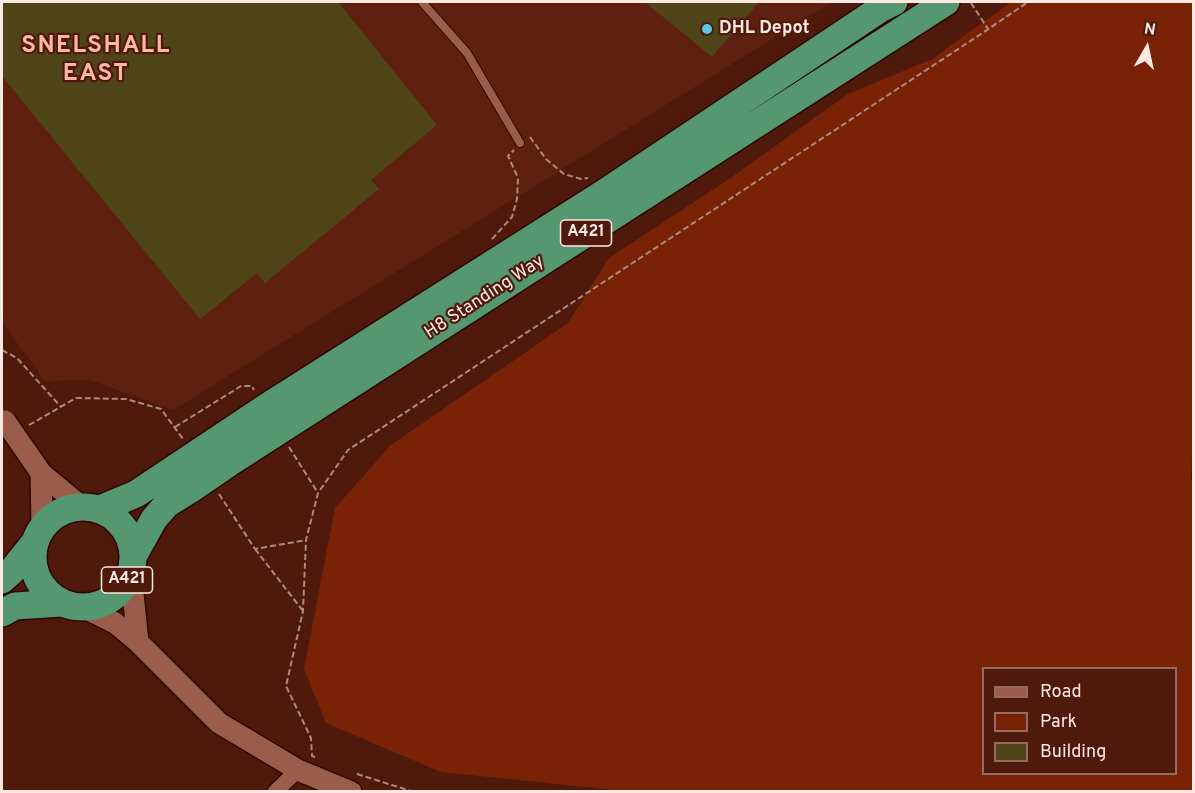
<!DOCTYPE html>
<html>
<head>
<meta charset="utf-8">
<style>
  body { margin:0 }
  #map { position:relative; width:1195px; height:793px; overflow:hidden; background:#4f1a0b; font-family:Overpass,sans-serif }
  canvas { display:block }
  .frame { position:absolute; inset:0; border:3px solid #fee8e2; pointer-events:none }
  .legend { position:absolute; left:982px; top:667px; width:195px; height:108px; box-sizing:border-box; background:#4f1a0b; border:2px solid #956c61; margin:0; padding:8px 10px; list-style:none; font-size:18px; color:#fee8e2 }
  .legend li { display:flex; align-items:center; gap:12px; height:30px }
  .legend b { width:30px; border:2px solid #956c61 }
  .north { position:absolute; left:1117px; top:18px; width:60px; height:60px; -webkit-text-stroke:4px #4f1a0b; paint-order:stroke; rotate:9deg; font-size:16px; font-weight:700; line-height:24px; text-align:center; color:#fee8e2 }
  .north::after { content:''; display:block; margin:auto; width:21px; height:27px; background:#fee8e2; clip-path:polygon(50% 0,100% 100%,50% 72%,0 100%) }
</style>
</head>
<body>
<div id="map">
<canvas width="1195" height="793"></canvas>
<div class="frame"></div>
<ul class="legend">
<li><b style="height:8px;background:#9a5d4c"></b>Road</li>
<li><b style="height:16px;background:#792206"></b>Park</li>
<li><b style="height:16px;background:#4f4518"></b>Building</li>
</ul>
<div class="north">N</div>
</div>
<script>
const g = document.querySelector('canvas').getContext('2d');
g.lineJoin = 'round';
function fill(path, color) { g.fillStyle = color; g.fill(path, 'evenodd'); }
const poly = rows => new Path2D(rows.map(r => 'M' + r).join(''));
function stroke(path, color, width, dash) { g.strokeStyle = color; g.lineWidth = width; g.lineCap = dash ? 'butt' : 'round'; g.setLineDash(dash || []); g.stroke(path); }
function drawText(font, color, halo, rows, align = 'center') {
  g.font = font + ' Overpass,sans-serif'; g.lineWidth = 4.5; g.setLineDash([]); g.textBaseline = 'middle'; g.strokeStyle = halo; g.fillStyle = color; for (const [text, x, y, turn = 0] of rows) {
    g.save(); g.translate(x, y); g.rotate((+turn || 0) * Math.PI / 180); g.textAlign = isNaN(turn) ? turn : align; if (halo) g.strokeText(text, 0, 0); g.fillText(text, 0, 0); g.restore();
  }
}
const built = poly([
  [2,2,832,2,173,410,90,380,45,381,2,322]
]);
const green = poly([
  [1011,2,1193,2,1194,416,1191,477,1194,492,1193,791,625,791,441,772,326,723,304,669,335,508,391,445,568,323,609,258,732,177,848,94,932,59],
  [984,668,1176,668,1176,774,984,774]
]);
const building = poly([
  [2,2,338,2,437,125,371,180,379,189,265,283,257,273,200,319,2,76],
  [645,2,759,2,712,57]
]);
const path = poly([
  [971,3,988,29],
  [530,137,546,159,564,174,581,179,588,178],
  [492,239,512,217,517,199,518,178,508,156,514,150],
  [2,350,17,358,61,407],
  [29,425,76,398,126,399,161,409,183,439],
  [175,427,241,386,252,386,254,390],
  [289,447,318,493],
  [219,494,255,549,306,540],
  [255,549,303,611],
  [315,757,312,756,311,738,286,686,303,611,306,540,318,493,348,450,981,34,1028,2],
  [357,774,414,792]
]);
const lane = poly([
  [422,2,467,53,520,143]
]);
const street = poly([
  [275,792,298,770]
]);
const secondary = poly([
  [28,454,41,473,82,507],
  [41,473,42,527],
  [131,574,138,642],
  [85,608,115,623,138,642,219,723,298,770,351,792]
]);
const highway = poly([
  [214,442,265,408,601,195,880,9,894,2],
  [226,465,946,2],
  '33 557a50 50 0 1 1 100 0a50 50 0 1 1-100 0Z',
  [100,509,136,494,178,466],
  [134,555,154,519,167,504,191,489],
  [2,580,11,572,35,542],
  [2,613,15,606,61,603]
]);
const secondaryBridge = poly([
  [5,421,28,454]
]);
const highwayBridge = poly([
  [178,466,214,442],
  [191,489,226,465]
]);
const markers = [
  [707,29,6,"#58c8e4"]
];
const shields = [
  [586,233,51],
  [127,580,51]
];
const shieldNames = [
  ["A421",586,233],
  ["A421",127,580]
];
const poiNames = [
  ["DHL Depot",719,29]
];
const streetNames = [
  ["H8 Standing Way",485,298,-33]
];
const districtNames = [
  ["SNELSHALL",96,47],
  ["EAST",96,75]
];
fill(built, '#5e210f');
fill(green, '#792206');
fill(building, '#4f4518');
stroke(lane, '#2e0600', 10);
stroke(street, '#2e0600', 18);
stroke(secondary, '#2e0600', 24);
stroke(highway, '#2e0600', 30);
stroke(path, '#ae8a80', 2, [6, 3]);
stroke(lane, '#9a5d4c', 8);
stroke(street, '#9a5d4c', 15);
stroke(secondary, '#9a5d4c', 21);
stroke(highway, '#549770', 27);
stroke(secondaryBridge, '#2e0600', 24, []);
stroke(highwayBridge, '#2e0600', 30, []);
stroke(secondaryBridge, '#9a5d4c', 21);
stroke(highwayBridge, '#549770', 27);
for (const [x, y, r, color] of markers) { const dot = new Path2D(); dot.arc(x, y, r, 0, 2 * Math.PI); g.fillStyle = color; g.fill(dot); stroke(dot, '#4f1a0b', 2); }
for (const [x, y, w] of shields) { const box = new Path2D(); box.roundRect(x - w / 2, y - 13, w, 26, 4.5); g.fillStyle = '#4f1a0b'; g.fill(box); stroke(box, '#fee8e2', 1.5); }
drawText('bold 16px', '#fee8e2', null, shieldNames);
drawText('bold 18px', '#fee8e2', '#4f1a0b', poiNames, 'left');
drawText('18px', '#fee8e2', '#4f1a0b', streetNames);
g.letterSpacing = '1.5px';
drawText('bold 24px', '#fcb8a4', '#4f1a0b', districtNames);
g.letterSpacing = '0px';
</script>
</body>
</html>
